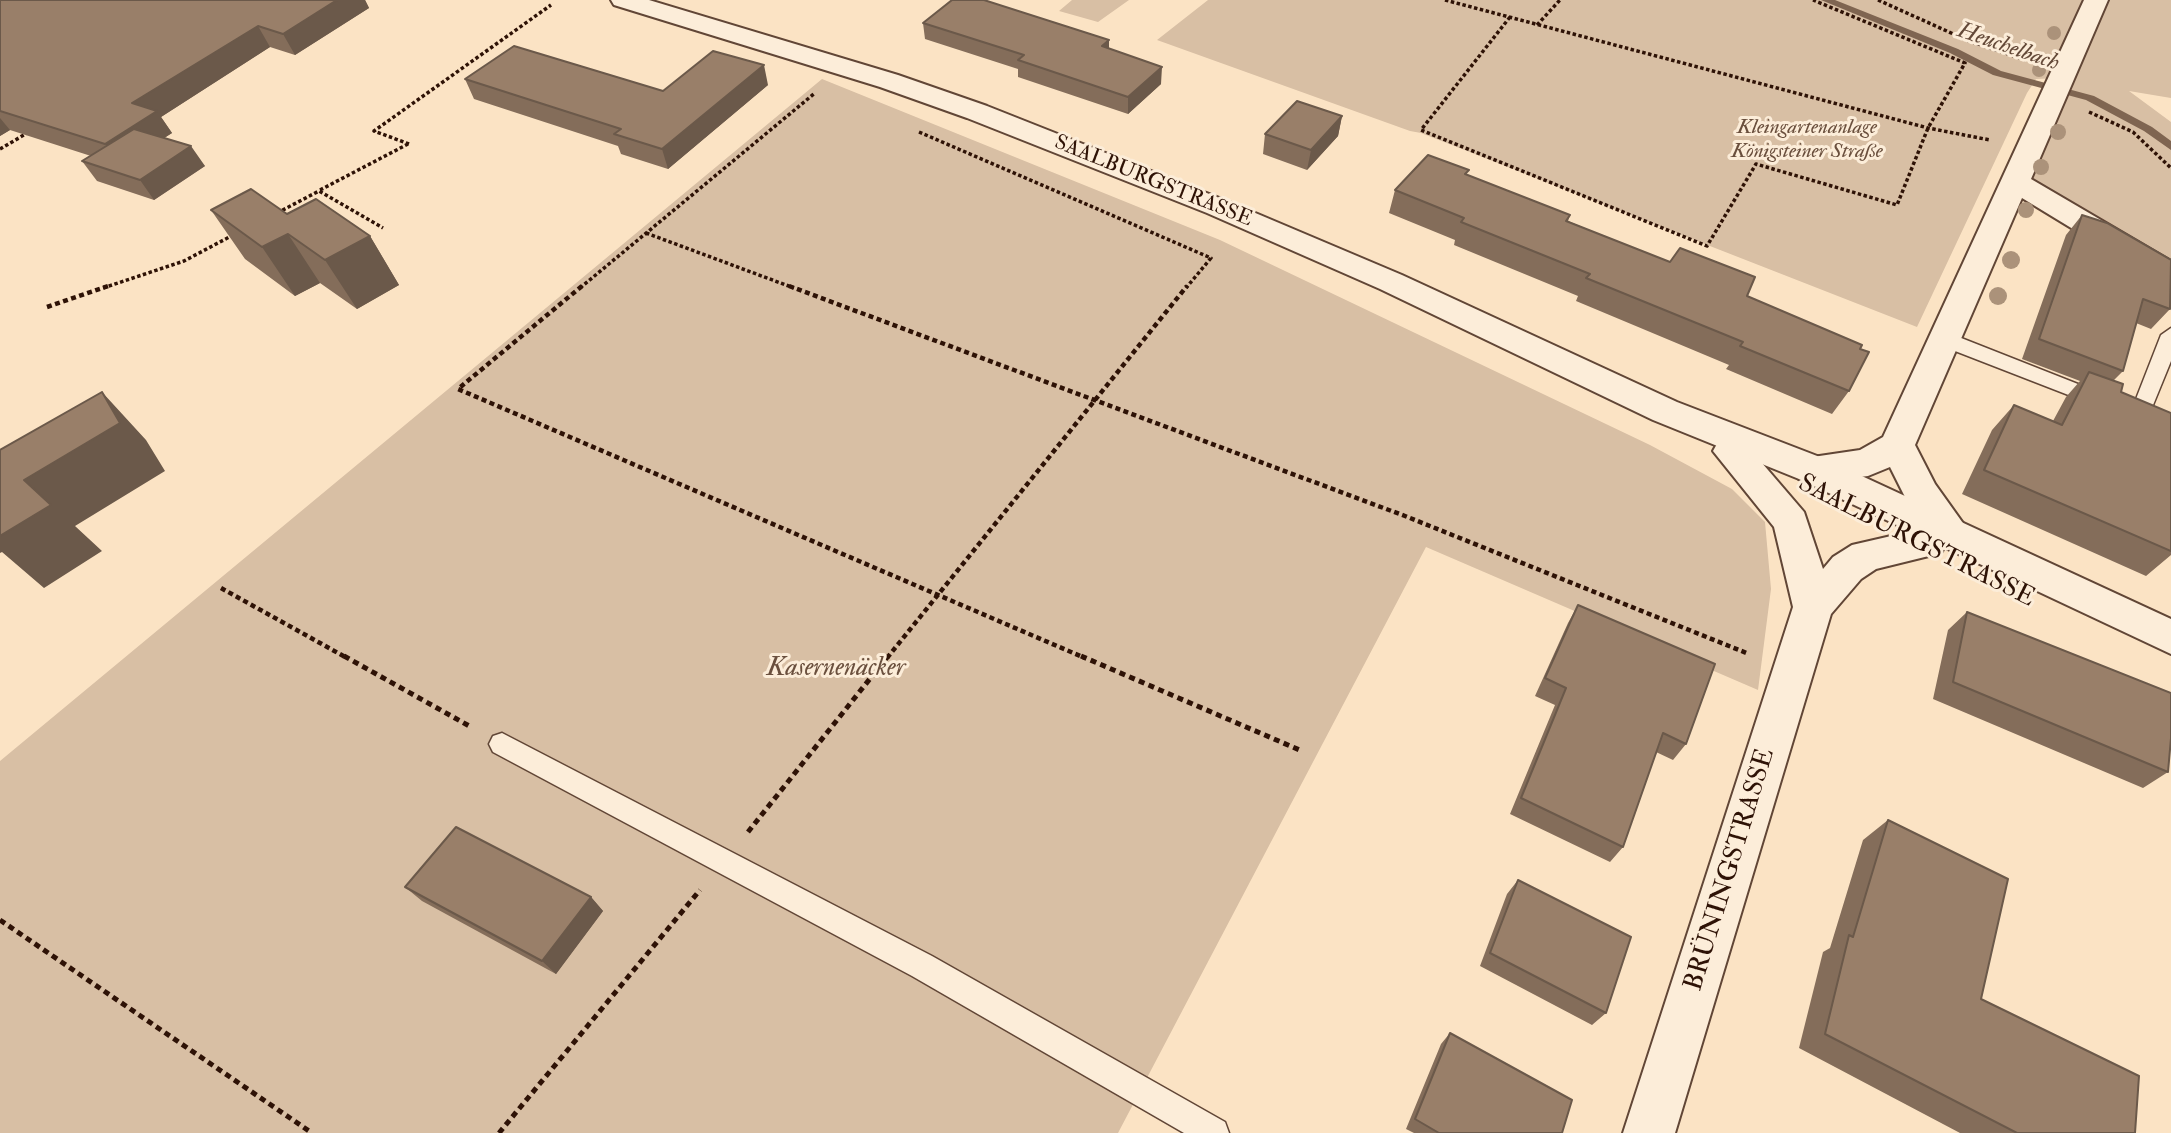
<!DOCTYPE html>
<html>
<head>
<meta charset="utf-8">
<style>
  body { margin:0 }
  canvas { display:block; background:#fbe3c4 }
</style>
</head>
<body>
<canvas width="2171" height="1133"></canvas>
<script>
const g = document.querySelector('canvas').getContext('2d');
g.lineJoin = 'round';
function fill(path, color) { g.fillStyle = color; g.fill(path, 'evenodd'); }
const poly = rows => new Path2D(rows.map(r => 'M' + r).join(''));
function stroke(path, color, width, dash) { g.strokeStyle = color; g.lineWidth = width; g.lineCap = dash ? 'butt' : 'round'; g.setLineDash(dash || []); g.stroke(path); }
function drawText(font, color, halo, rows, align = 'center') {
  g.font = font + ' "IM FELL Double Pica",serif'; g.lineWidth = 6; g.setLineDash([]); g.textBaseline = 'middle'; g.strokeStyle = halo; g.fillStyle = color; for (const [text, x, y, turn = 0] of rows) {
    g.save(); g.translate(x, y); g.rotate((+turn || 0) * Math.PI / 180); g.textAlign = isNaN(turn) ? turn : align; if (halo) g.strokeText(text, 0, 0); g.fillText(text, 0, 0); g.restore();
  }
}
const green = poly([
  [1072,0,1129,0,1098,22,1059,11],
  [1208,0,2171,0,2171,98,2129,91,2171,122,2171,261,2014,181,2060,78,2036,79,2027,93,1917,327,1421,133,1410,131,1157,40],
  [822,79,1220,240,1650,445,1732,489,1765,522,1771,589,1758,690,1426,547,1118,1133,0,1133,0,761]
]);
const stream = poly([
  [1821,0,1835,0,1958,49,2001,71,2094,96,2152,127,2171,141,2171,150,2144,131,2086,100,1993,75,1950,53,1821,0]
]);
const pathFar2 = poly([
  [1445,0,1928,128,1990,140],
  [1878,0,1969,41,2026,60],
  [1510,17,1421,130,1707,246,1756,164,1897,205,1928,128,1965,63,1813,0],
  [1537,25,1560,0],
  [2089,112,2133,132,2171,168],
  [919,132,1211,258,1186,288],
  [409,144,374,131,551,5],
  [0,149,29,132],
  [320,190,408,144],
  [277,213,319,191,383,228],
  [646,233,794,288],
  [103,288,184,261,235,234],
  [580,288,815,93]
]);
const pathFar1 = poly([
  [582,286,458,389,1085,658],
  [789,286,1405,516,1749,654],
  [47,307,108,286],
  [221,588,347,658],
  [887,658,1187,286]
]);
const path = poly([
  [344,656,471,727],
  [1081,656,1302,751],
  [748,832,888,656],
  [0,920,312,1133],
  [499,1133,700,890]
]);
const service = poly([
  [2171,328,2171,361,2151,410,2120,415,1937,344,1934,339,1937,334,1951,334,2121,401,2136,399,2161,335,2171,328],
  [502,733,932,956,1225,1122,1229,1133,1184,1133,912,976,493,752,489,744,493,736,502,733]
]);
const minor = poly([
  [2084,0,2108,0,2031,179,2171,261,2171,285,2160,282,2022,198,1915,445,1935,484,1970,533,1964,543,1951,548,1945,546,1941,553,1876,569,1861,579,1831,614,1675,1133,1623,1133,1793,607,1774,527,1713,451,1718,442,1731,438,1744,442,1804,512,1823,569,1833,557,1852,545,1926,528,1908,503,1890,467,1868,476,1812,483,1799,479,1794,469,1799,459,1860,450,1883,437,2084,0]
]);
const tertiary = poly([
  [611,0,649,0,898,75,987,106,1227,201,1402,275,1677,402,1825,459,2171,619,2171,654,1799,479,1653,420,1380,289,1207,213,967,118,880,87,614,5,611,0]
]);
const trees = [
  [2054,33,7],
  [2039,70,7],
  [2058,132,8],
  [2041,167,8],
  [2026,210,8],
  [2011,260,9],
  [1998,296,9]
];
const wall = poly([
  [0,0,365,0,369,8,295,55,270,47,161,117,172,133,164,138,205,166,154,200,97,181,82,161,91,156,10,130,0,136],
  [923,23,1109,48,1161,84,1128,114,1018,77,1018,69,925,39],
  [465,79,663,91,768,85,668,169,621,154,618,146,474,99],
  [1342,116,1338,136,1307,170,1263,154,1265,134],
  [1467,175,1570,215,1568,221,1747,296,1860,349,1849,391,1832,414,1726,369,1729,365,1576,301,1578,296,1454,245,1455,240,1389,213,1395,190],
  [211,210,287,214,370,236,399,285,357,309,320,283,295,296,245,259],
  [2082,215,2170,309,2151,329,2136,323,2123,371,2113,381,2121,392,2171,413,2171,555,2146,576,1962,494,1992,430,2014,405,2053,421,2066,397,2080,381,2022,359,2066,235],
  [1578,605,1686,744,1673,760,1656,752,1623,847,1610,862,1510,814,1555,705,1535,696,1568,623],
  [1967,612,2168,772,2143,788,1933,699,1948,630],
  [1888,820,1981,999,2135,1133,1960,1133,1799,1048,1823,952,1830,948,1863,840],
  [1518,880,1606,1013,1592,1025,1480,966,1507,894],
  [405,887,591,897,603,911,556,974,422,901],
  [1450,1033,1562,1133,1414,1133,1406,1129,1441,1044]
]);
const shadedWall = poly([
  [337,0,365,0,369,8,295,55,283,34],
  [258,26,270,47,161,117,172,133,122,165,105,144,132,103],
  [1109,40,1109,56,1102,46],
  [764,65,768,85,668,169,662,149],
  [1162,67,1161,84,1128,114,1128,97],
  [1342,116,1338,136,1307,170,1311,150],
  [0,118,10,130,0,136],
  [191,146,205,166,154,200,140,180],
  [288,234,320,283,295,296,262,247],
  [370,236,399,285,357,309,325,260],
  [102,392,146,440,165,471,75,526,102,551,44,588,2,552,0,553,0,536,24,480],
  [591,897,603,911,556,974,542,961]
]);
const building = poly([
  [0,0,337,0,283,34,258,26,132,103,157,111,105,144,0,111,0,0],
  [952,0,984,0,1109,40,1102,46,1162,67,1128,97,1018,60,1024,55,923,23,952,0],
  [514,46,663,91,713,51,764,65,662,149,614,134,621,129,465,79,514,46],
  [1297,101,1342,116,1311,150,1265,134,1297,101],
  [134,129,191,146,140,180,82,161,134,129],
  [1428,155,1469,170,1465,174,1570,215,1566,221,1670,262,1680,248,1755,277,1747,296,1862,345,1860,349,1869,352,1849,391,1740,346,1743,342,1586,278,1590,274,1461,222,1464,218,1395,190,1428,155],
  [251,189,287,214,316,199,370,236,325,260,288,234,262,247,211,210,251,189],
  [2082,215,2107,223,2171,260,2170,309,2143,299,2123,371,2039,339,2082,215],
  [2089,372,2123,384,2121,392,2171,413,2171,551,1984,470,2014,405,2062,425,2089,372],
  [102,392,120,423,24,480,51,505,0,536,0,450,102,392],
  [1578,605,1715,664,1686,744,1663,733,1623,847,1521,798,1566,688,1545,678,1578,605],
  [1967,612,2171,693,2171,738,2168,772,1953,682,1967,612],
  [1888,820,2008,879,1981,999,2139,1076,2135,1133,2017,1133,1825,1034,1849,935,1853,937,1888,820],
  [456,827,591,897,542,961,405,887,456,827],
  [1518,880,1631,937,1606,1013,1490,953,1518,880],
  [1450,1033,1572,1100,1562,1133,1439,1133,1415,1119,1450,1033]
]);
const farParknames = [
  ["Kleingartenanlage",1807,128],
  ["Königsteiner Straße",1807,152]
];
const farStreetnames = [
  ["SAALBURGSTRASSE",1153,182,22]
];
const farWaternames = [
  ["Heuchelbach",2008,48,19]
];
const streetNames = [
  ["SAALBURGSTRASSE",1916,542,27],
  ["BRÜNINGSTRASSE",1731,870,-73]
];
const parkNames = [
  ["Kasernenäcker",836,669]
];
fill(green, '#d8bfa4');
fill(stream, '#7f6551');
stroke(service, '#614636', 3);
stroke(minor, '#614636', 4);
stroke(tertiary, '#614636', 4);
stroke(pathFar2, '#2e1206', 3.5, [3.5, 2.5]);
stroke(pathFar1, '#2e1206', 4.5, [5, 3.5]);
stroke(path, '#2e1206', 5, [6, 4.5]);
fill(service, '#fcedd9');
fill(minor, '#fcedd9');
fill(tertiary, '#fcedd9');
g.fillStyle = '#ab927a';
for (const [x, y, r] of trees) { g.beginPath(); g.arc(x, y, r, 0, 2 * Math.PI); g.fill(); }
fill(wall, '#846d5a');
fill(shadedWall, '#6b594a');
fill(building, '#997f69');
stroke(building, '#6b594a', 2);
drawText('italic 21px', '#6a4f3d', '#fcedd9', farParknames);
drawText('21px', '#2e1206', '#fcedd9', farStreetnames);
drawText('italic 23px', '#644938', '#fcedd9', farWaternames);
drawText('26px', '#2e1206', '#fcedd9', streetNames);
drawText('italic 26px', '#6a4f3d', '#fcedd9', parkNames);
</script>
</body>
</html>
